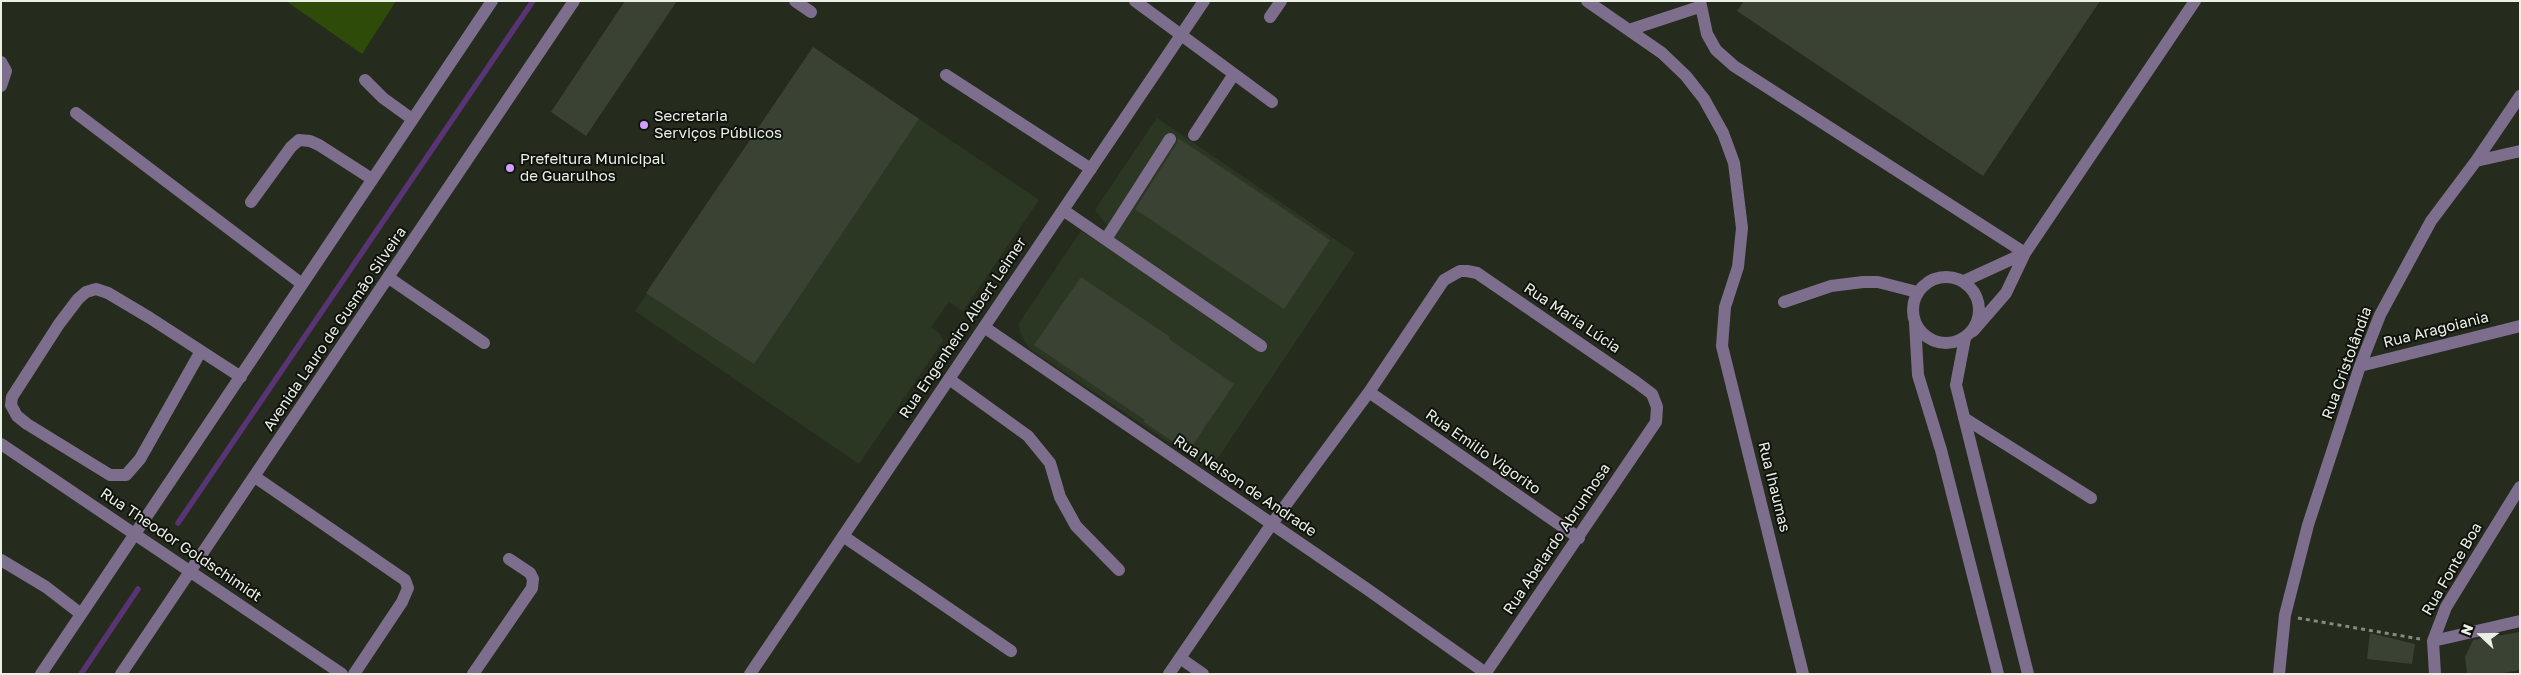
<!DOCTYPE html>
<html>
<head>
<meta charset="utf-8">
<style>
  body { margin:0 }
  #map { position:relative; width:2521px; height:675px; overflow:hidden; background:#252c1e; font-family:"Golos Text",sans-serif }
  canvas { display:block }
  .frame { position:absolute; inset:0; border:2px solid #ebf0e7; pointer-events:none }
  .north { position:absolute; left:2456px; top:610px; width:50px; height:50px; -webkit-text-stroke:4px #10130d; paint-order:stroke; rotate:291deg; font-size:14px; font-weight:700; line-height:20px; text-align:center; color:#ebf0e7 }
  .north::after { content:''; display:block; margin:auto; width:18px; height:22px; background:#ebf0e7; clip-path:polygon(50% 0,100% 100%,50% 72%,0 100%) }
</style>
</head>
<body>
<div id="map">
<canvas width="2521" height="675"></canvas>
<div class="frame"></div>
<div class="north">N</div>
</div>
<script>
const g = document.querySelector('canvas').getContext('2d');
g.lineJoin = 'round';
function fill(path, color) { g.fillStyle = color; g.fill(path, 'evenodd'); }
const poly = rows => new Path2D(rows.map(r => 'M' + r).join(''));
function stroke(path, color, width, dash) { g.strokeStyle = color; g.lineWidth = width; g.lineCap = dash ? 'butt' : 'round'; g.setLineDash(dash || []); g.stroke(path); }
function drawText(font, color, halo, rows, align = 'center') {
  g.font = font + ' "Golos Text",sans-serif'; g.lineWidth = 4; g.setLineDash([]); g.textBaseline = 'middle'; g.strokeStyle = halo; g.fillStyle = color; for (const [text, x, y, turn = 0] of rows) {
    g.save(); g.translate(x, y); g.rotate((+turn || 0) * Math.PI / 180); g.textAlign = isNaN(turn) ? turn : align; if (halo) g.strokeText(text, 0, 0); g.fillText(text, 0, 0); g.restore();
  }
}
const built = poly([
  [813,47,1039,200,963,311,949,302,931,327,940,334,943,341,859,464,635,311],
  [1157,118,1355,253,1210,470,1030,349,1020,333,1019,323,1081,231,1096,240,1107,225,1095,210]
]);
const green = poly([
  [286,1,396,1,362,54]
]);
const stream = poly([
  [178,523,533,1],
  [81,674,138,589]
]);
const building = poly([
  [625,1,677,1,586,136,551,112],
  [1744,1,2100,1,1983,176,1737,11],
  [813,47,919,119,754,364,646,293],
  [1178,138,1330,240,1284,309,1135,209,1177,143],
  [1081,277,1170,337,1169,339,1234,384,1188,452,1144,422,1145,420,1034,345],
  [2520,632,2520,670,2499,674,2467,674,2465,657,2473,640],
  [2370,633,2415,644,2412,664,2367,659]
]);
const path = poly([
  [2298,618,2420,639]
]);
const minor = poly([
  [795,1,811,12],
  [1135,1,1272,102],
  [1587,1,1662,53,1686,76,1704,99,1723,133,1734,163,1742,228,1738,267,1725,307,1722,346,1803,674],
  [1700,1,1707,34,1716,50,1734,66,2025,253],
  [1270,17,1281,1],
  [1629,30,1699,7],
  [1,62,6,71,1,86],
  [946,75,1091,169],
  [365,80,383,98,412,119],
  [76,113,302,284],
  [1194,135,1234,74],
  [2476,161,2520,151],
  [251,202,291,147,299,140,310,141,319,145,372,179],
  [1063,210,1261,346],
  [1106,239,1170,139],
  '1913 310a33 33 0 1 1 66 0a33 33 0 1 1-66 0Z',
  [389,278,484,343],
  [1964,281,2025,253],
  [1784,302,1831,286,1863,282,1878,282,1917,292],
  [1915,323,1918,375,1941,450,1998,674],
  [984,327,1367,589,1487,674],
  [1973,331,2006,293,2025,253,2195,1],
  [1965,338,1956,385,2028,674],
  [201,351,140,459,126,475,110,475,27,424,17,416,11,405,12,397,59,324,78,299,86,292,96,289,108,293,150,318,241,377],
  [2360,366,2520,326],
  [949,379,1028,436,1050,463,1060,497,1076,526,1119,570],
  [1369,392,1579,538],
  [1964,418,2091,498],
  [1,444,342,674],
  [255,477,405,580,408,588,402,602,354,674],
  [843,536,1011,651],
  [1,560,46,587,81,614],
  [2433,641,2520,621],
  [1180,658,1203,674],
  [41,674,492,1],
  [121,674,574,1],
  [473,674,532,588,533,579,530,573,509,559],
  [750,674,1204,1],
  [1169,674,1271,525,1369,392,1444,280,1460,271,1467,271,1477,273,1636,382,1652,394,1657,407,1656,422,1485,674],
  [2279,674,2285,615,2308,525,2360,366,2380,315,2431,221,2476,161,2520,96],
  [2435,674,2433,641,2446,607,2520,487]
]);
const markers = [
  [644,125,5,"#d29dfd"],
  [510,168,5,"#d29dfd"]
];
const poiNames = [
  ["Secretaria",654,116],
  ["Serviços Públicos",654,133],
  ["Prefeitura Municipal",520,159],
  ["de Guarulhos",520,176]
];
const streetNames = [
  ["Rua Maria Lúcia",1572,318,34],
  ["Rua Engenheiro Albert Leimer",963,328,-56],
  ["Avenida Lauro de Gusmão Silveira",335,329,-56],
  ["Rua Aragoiania",2436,330,-14],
  ["Rua Cristolândia",2347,363,-70],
  ["Rua Emilio Vigorito",1483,452,35],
  ["Rua Nelson de Andrade",1245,486,34],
  ["Rua Ihaumas",1774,487,76],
  ["Rua Abelardo Abrunhosa",1557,539,-56],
  ["Rua Theodor Goldschimidt",181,545,34],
  ["Rua Fonte Boa",2452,569,-60]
];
fill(built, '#2c3723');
fill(green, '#2f4b0a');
stroke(stream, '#593475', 5.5);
fill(building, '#3a4233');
stroke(path, '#858b7f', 3, [4, 4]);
stroke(minor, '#7e6e8d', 12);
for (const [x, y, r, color] of markers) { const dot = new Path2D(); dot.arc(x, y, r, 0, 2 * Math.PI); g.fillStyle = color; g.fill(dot); stroke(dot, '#10130d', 2); }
drawText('15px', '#ebf0e7', '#10130d', poiNames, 'left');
drawText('15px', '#ebf0e7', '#10130d', streetNames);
</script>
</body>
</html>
